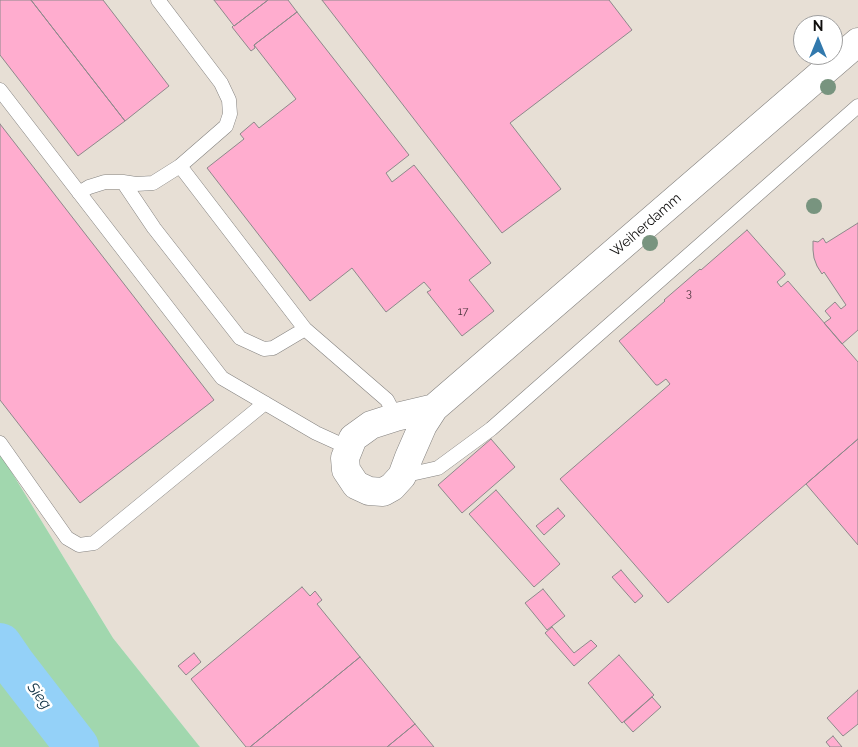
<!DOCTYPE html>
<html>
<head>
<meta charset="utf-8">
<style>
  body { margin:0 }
  #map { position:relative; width:858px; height:747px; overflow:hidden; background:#eeebe8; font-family:Raleway,sans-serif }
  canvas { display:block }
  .north { position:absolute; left:793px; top:15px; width:50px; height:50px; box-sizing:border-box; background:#fff; border:1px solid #9f9f9f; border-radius:50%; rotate:0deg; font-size:14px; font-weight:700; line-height:20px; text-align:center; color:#100f0e }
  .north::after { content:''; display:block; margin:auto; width:18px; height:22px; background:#3279ad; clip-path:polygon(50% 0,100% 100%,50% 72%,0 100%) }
</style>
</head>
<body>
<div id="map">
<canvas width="858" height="747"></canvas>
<div class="north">N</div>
</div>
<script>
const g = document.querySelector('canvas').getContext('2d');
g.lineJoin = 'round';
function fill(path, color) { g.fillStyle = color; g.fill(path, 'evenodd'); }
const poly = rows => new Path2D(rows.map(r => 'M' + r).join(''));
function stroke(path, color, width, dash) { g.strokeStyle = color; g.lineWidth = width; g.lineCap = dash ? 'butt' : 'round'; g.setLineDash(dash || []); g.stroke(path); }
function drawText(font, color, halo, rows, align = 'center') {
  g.font = font + ' Raleway,sans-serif'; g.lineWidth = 5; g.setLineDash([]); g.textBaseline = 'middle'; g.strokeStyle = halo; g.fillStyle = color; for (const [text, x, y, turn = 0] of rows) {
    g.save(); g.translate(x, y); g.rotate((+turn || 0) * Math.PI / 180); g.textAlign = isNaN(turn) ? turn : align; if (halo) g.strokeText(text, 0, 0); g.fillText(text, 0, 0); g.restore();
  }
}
const built = poly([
  [0,0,858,0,858,747,200,747,113,638,0,453],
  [803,25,833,25,833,55,803,55]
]);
const green = poly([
  [0,453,113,638,200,747,0,747]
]);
const river = poly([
  [0,645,13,664,77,747]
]);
const building = poly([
  [0,0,31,0,125,121,78,156,0,55,0,0],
  [31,0,103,0,169,86,125,121,31,0],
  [214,0,268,0,234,26,214,0],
  [268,0,288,0,297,12,254,45,255,48,251,51,232,27,234,25,234,26,268,0],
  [322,0,609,0,632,30,510,123,561,189,502,233,322,0],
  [297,12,409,155,386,173,392,182,414,165,491,263,469,280,494,311,462,336,427,292,431,290,424,282,386,312,352,268,310,301,207,168,244,139,240,134,254,122,259,128,296,99,254,45,297,12],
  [0,124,214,400,80,503,0,400,0,124],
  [858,223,858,330,842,344,824,323,831,318,825,311,835,302,841,309,846,305,824,272,822,274,817,266,814,258,813,250,813,241,818,242,823,238,826,243,858,223],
  [747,230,785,273,785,275,777,282,781,287,788,281,858,362,858,439,668,603,560,479,670,384,666,379,658,385,656,385,619,341,665,301,664,300,700,269,701,270,747,230],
  [491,439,515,467,462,513,438,485,491,439],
  [858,439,858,545,806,484,858,439],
  [496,490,560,564,534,587,469,514,496,490],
  [558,508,565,516,544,535,536,526,558,508],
  [621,570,643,596,635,603,612,577,621,570],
  [302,587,310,596,315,591,322,600,317,604,360,657,250,747,246,747,191,679,302,587],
  [543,589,565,616,547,630,525,603,543,589],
  [552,627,574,653,591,640,597,646,574,666,545,633,552,627],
  [194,653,201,662,186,675,178,666,194,653],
  [619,655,654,695,622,723,588,683,619,655],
  [360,657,415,724,387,747,250,747,360,657],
  [858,690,858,724,843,736,827,718,858,690],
  [652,697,661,707,633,732,624,722,652,697],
  [415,724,434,747,387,747,415,724],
  [833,736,842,747,830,747,826,742,833,736]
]);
const service = poly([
  [158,0,221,83,229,100,230,114,226,126,180,166,305,329,387,400,396,417],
  [0,90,222,378,316,433,349,448],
  [123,182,154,228,240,338,264,349,273,348,305,329],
  [79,193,89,187,105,182,123,182,136,184,153,183,180,166],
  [0,443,67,538,79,545,94,543,265,403],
  [402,476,438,468,491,429,858,106]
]);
const minor = poly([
  [434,408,396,417,371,425,353,438,345,458,346,470,356,485,369,491,383,492,392,487,402,476,409,457,423,425,434,408,858,42]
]);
const trees = [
  [828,87],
  [814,206],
  [650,243]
];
const numberNames = [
  ["3",689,294],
  ["17",463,312]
];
const streetNames = [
  ["Weiherdamm",646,225,-41]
];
const waterNames = [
  ["Sieg",39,696,53]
];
fill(built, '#e7dfd5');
fill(green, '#a1d7ae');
stroke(river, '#94d1f8', 44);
fill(building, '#ffadcf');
stroke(building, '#8e898b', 1);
stroke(service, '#858380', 15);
stroke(minor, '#858380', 29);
stroke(service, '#fff', 14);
stroke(minor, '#fff', 28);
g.fillStyle = '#78947f';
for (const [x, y] of trees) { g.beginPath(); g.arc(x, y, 8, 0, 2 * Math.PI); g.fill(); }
drawText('11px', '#4c363e', null, numberNames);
drawText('14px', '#100f0e', '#fff', streetNames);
drawText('italic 15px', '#0a2d41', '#fff', waterNames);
</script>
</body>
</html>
